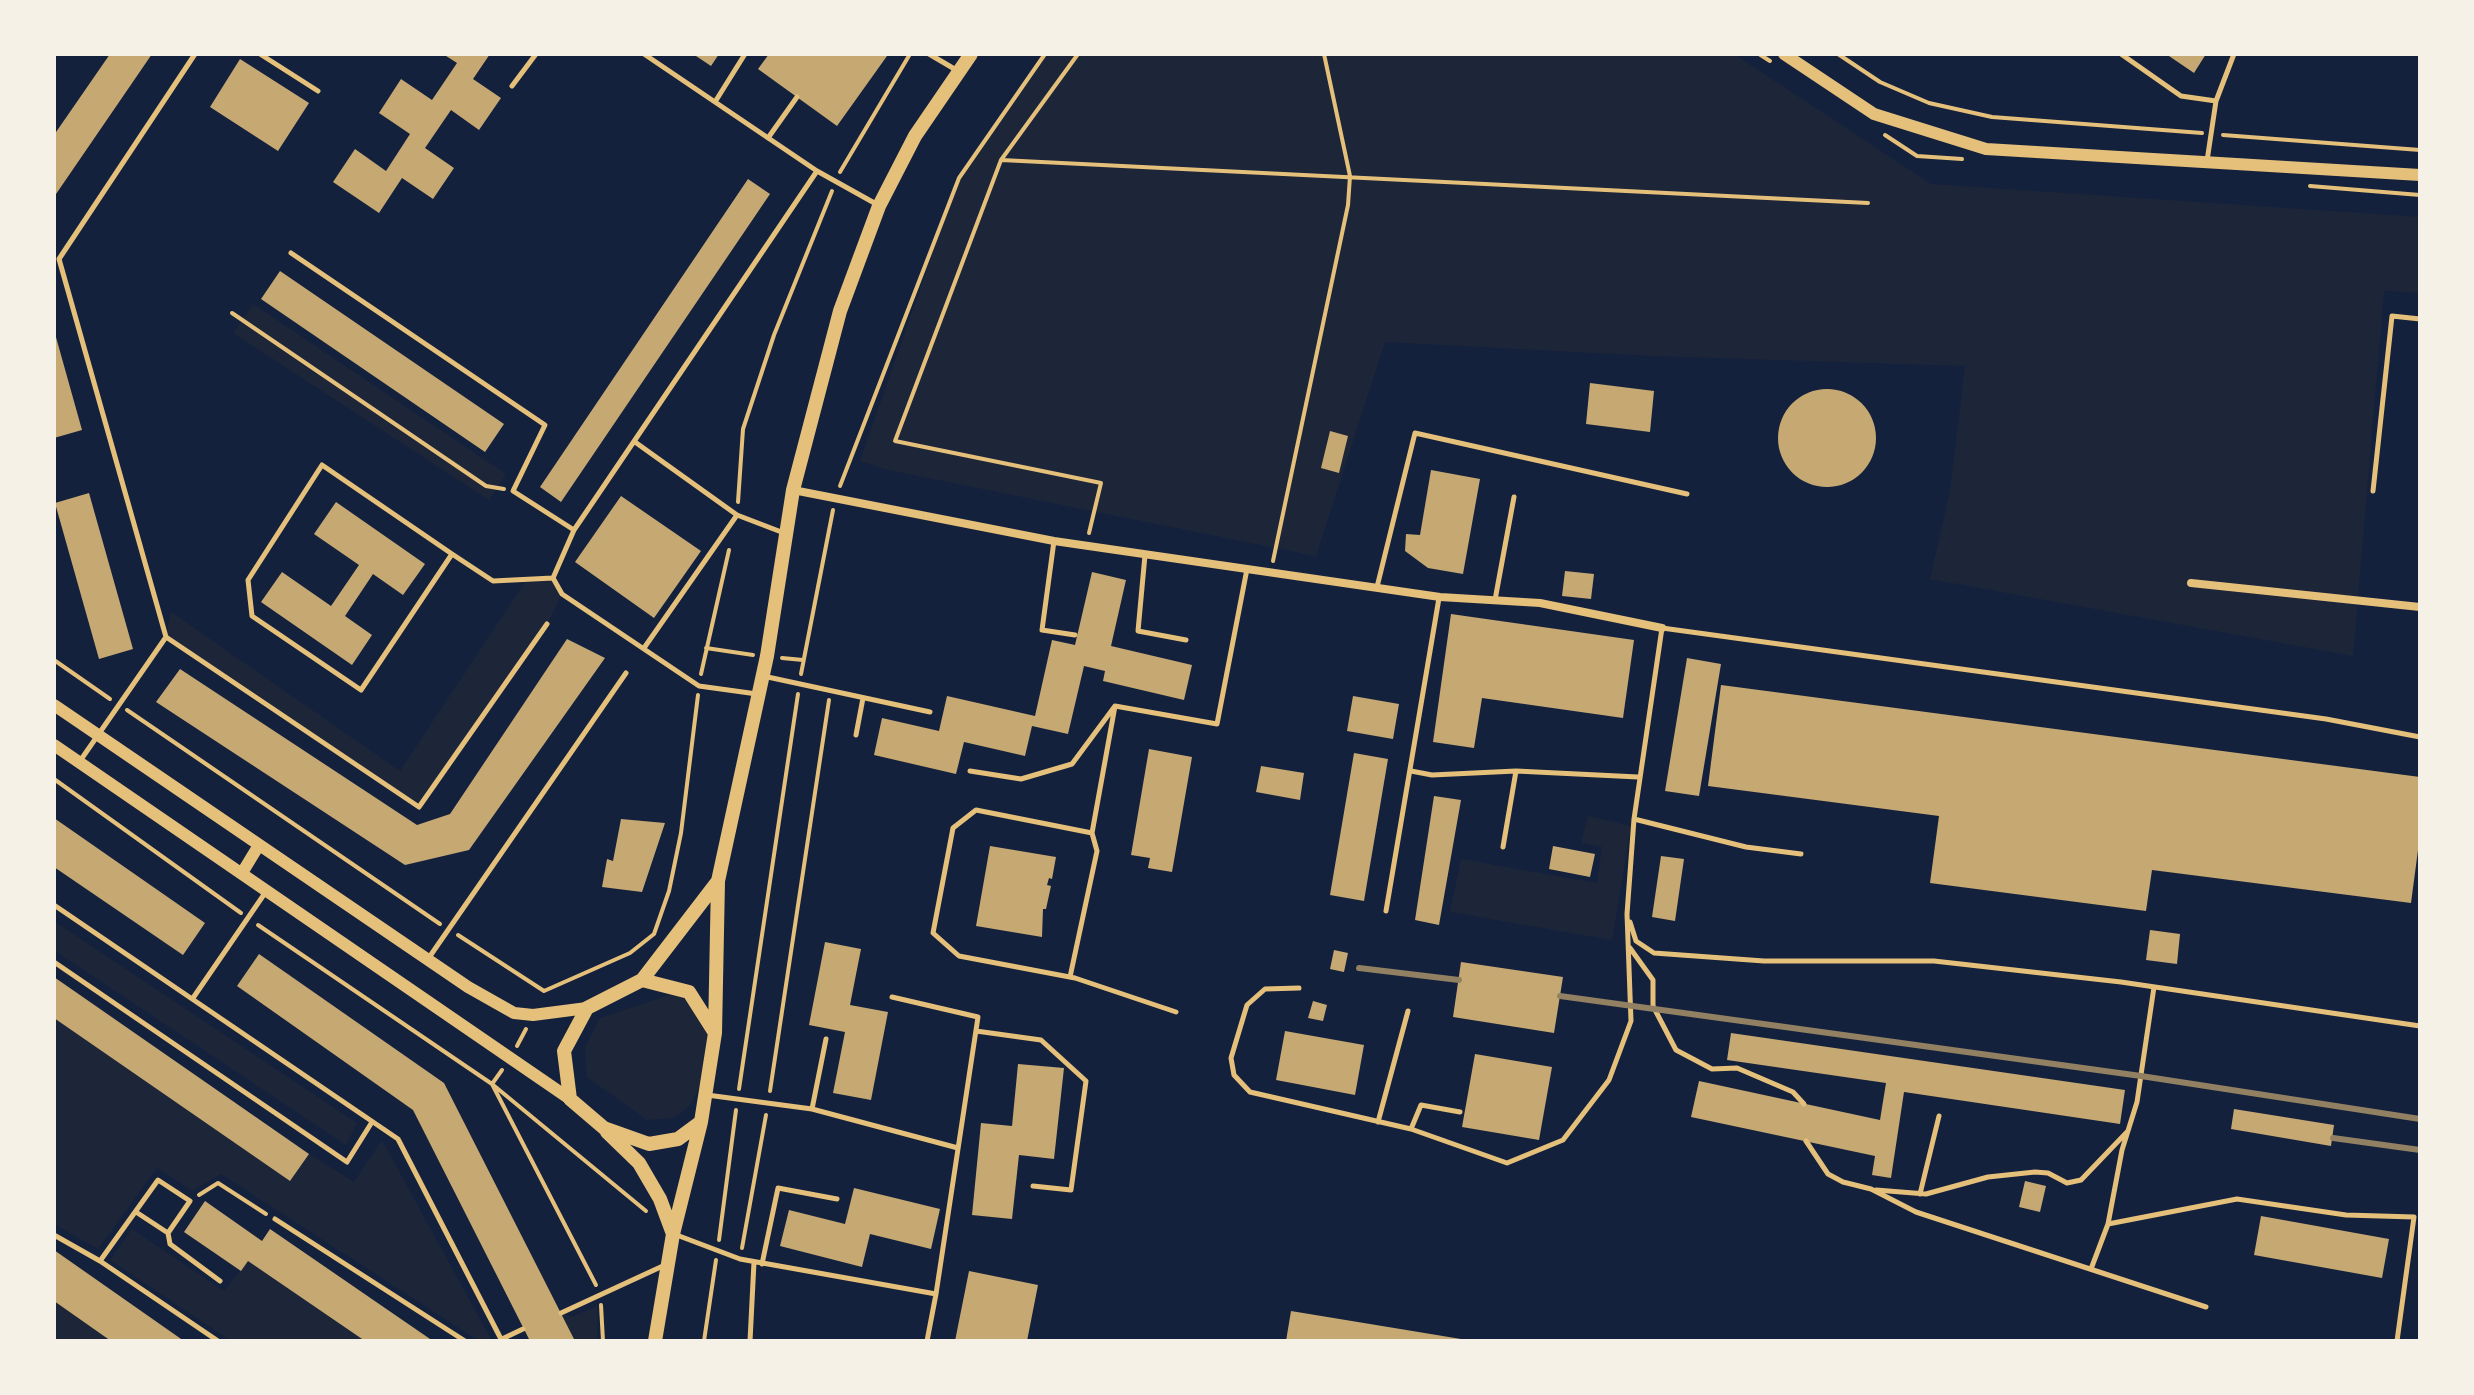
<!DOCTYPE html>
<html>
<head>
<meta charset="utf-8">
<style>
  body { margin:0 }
  #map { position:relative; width:2474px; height:1395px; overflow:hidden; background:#14213d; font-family:Lora,serif }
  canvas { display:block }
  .frame { position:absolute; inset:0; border:56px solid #f6f1e7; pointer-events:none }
</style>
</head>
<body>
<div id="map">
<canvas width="2474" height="1395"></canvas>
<div class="frame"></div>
</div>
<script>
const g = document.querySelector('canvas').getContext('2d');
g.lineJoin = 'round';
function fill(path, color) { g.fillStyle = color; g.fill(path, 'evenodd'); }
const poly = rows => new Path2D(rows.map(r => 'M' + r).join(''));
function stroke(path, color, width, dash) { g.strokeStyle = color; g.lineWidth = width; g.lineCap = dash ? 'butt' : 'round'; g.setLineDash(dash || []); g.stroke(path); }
const green = poly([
  [1045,54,1734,54,1931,184,2420,217,2420,293,2384,291,2353,656,1930,579,1950,491,1965,366,1651,356,1385,342,1316,556,888,470,860,461,959,178],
  [253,304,506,474,489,500,233,333],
  [553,578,562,594,547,624,419,807,166,637,171,612,400,771,527,579],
  [1588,816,1631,826,1612,940,1450,912,1461,859,1597,883,1602,847,1581,843],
  [54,921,357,1123,346,1145,54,950],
  [669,995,683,997,703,1021,707,1035,701,1085,690,1105,681,1113,672,1118,647,1120,587,1077,585,1048,600,1018],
  [54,1018,290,1181,309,1154,354,1182,382,1140,492,1341,479,1341,221,1174,192,1191,157,1168,98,1249,54,1224],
  [132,1229,224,1291,248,1261,365,1341,231,1341,110,1260],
  [54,1301,111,1341,54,1341],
  [597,1306,597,1341,575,1341,561,1313,571,1317]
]);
const building = poly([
  [110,54,152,54,54,197,54,135],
  [443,54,490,54,473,79,501,98,479,130,451,110,425,148,454,168,433,199,402,178,379,213,333,182,355,149,386,171,410,134,379,113,401,79,432,100,457,63],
  [693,54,719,54,711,66],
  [769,54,885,54,887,56,837,126,758,69],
  [2166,54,2206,54,2194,73],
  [240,59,309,103,278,151,210,107],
  [748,179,770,194,561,502,540,487],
  [280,271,504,424,485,452,261,299],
  [54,330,82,430,54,438],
  [1590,383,1654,391,1650,432,1586,424],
  '1778 438a49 49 0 1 1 98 0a49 49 0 1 1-98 0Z',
  [1330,431,1348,436,1339,473,1321,468],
  [1431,470,1480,479,1463,574,1428,568,1405,551,1406,534,1420,535],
  [89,493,133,649,99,659,55,503],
  [621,496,701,551,654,618,575,562],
  [336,502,425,564,403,595,373,574,345,616,372,635,352,665,261,602,282,572,331,606,359,565,314,534],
  [1565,571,1594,574,1591,599,1562,596],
  [1092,572,1126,580,1111,646,1192,665,1184,700,1103,681,1105,671,1084,666,1068,734,1032,726,1025,756,964,742,956,774,874,755,882,718,939,731,947,696,1035,716,1052,640,1075,645],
  [1451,614,1634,640,1623,718,1482,698,1474,748,1433,742],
  [567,639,605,658,469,850,405,865,156,702,180,669,417,825,450,814],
  [1687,658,1721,664,1699,796,1665,791],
  [1721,685,2420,777,2420,835,2411,903,2152,870,2146,911,1930,883,1939,816,1708,786],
  [1353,696,1399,704,1393,739,1347,731],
  [1149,749,1192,757,1172,872,1148,868,1150,858,1131,855],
  [1354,753,1388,759,1364,901,1330,895],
  [1261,766,1304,773,1300,800,1256,792],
  [1434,796,1461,800,1439,925,1415,920],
  [54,818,205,923,183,955,54,867],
  [621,819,665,823,642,892,602,887,607,859,613,861],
  [990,846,1056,857,1052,879,1049,878,1047,885,1051,886,1046,909,1043,909,1042,937,976,926],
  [1553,846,1595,854,1590,877,1549,869],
  [1661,856,1684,859,1675,921,1652,917],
  [2150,930,2180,934,2177,964,2146,960],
  [825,942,861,949,850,1005,888,1012,871,1100,833,1093,845,1032,809,1025],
  [1334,950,1348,953,1344,972,1330,969],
  [259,954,444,1083,575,1341,530,1341,413,1110,237,986],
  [1461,962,1563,977,1554,1033,1453,1017],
  [54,977,309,1154,290,1181,54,1018],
  [1313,1001,1327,1005,1323,1021,1308,1018],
  [1285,1031,1364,1045,1355,1095,1276,1080],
  [1731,1033,2125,1090,2120,1124,1904,1092,1891,1178,1872,1175,1875,1156,1691,1117,1699,1081,1880,1120,1886,1083,1727,1060],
  [1475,1054,1552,1067,1539,1140,1462,1127],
  [1018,1064,1064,1068,1054,1159,1019,1155,1012,1219,972,1215,981,1123,1012,1126],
  [2234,1109,2334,1125,2331,1146,2231,1129],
  [2025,1181,2046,1186,2040,1212,2019,1207],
  [854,1188,940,1209,931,1249,870,1234,862,1267,780,1246,789,1210,845,1224],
  [205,1201,262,1241,270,1229,433,1341,365,1341,248,1261,241,1271,184,1232],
  [2261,1216,2389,1239,2382,1278,2254,1255],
  [54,1250,184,1341,111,1341,54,1301],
  [969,1271,1038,1285,1027,1341,955,1341],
  [1291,1311,1461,1339,1461,1341,1286,1341]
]);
const path = poly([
  [1078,54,1001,160,895,441,1101,483,1089,533],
  [1759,54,1770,61],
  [1838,54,1880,82,1929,103,1992,117,2202,133],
  [1885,135,1917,156,1962,159],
  [2223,135,2420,150],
  [1001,160,1868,203],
  [840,172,910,54],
  [2310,186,2420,195],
  [232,313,486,486,504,489],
  [840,486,959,178,1045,54],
  [738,502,743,429,774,335,832,191],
  [1273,561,1348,205,1350,176,1324,54],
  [706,648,753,655],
  [782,658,803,660],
  [54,660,110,699],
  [701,674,729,550],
  [801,674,833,510],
  [127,710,440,924],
  [54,779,241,913],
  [258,925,492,1084,646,1211],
  [458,935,544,991,630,953,654,934,669,891,681,833,698,695],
  [517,1046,526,1029],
  [502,1070,492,1084,596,1285],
  [739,1089,798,694],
  [770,1091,829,700],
  [199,1195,218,1183,266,1214],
  [719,1240,736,1110],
  [742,1248,766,1115],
  [601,1305,603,1341],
  [704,1341,716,1260]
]);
const service = poly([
  [195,54,59,259,166,637,419,807,547,624],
  [260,54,318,91],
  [644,54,817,171,878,205],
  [929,54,958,71],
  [2121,54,2181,96,2216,101],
  [512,86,536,54],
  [715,102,745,54],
  [768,138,797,97],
  [2207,161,2216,101,2234,54],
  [291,253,545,425,513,491,574,530],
  [635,442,737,515,784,533],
  [2373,491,2392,316,2420,319],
  [1054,541,1042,630,1075,635],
  [452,554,361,690,252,616,248,580,322,465,452,554,493,581,553,578],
  [1145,555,1138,631,1186,640],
  [1377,587,1415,433,1687,494],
  [1495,600,1514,497],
  [644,648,737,515],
  [763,676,930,712],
  [757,694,699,686,562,594,553,578,574,530,817,171],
  [1115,706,1092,833,976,810,953,828,933,933,959,956,1075,978,1176,1012],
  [856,735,863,698],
  [80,761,166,637],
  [970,771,1021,779,1072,764,1115,706,1217,724,1247,569],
  [1411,771,1432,775,1516,771],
  [1634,819,1746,847,1801,854],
  [1503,847,1516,771,1638,777],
  [54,905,398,1139,502,1341],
  [1386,911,1439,598],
  [1630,922,1636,941,1654,953,1764,961,1934,961,2121,982,2420,1026],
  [1630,948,1653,980,1653,1006,1676,1050,1712,1069,1737,1068,1793,1092,1804,1104],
  [428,959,626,673],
  [54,962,347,1162,372,1122],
  [1070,977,1097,851,1092,833],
  [1299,988,1265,989,1247,1005,1231,1058,1234,1075,1250,1092,1411,1129,1507,1163,1563,1140,1609,1080,1631,1021,1627,914,1634,819,1662,628,2326,719,2420,737],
  [193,998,265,893],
  [976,1031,1041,1040,1086,1081,1071,1190,1033,1186],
  [707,1095,812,1109,958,1148],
  [812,1109,826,1039],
  [1378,1122,1408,1011],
  [1411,1129,1421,1105,1460,1112],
  [1806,1141,1828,1174,1843,1182,1871,1189,1916,1212,2206,1307],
  [1876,1190,1926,1194,1988,1177,2035,1172,2048,1173,2067,1183,2081,1180,2127,1132],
  [1920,1194,1939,1116],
  [136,1212,168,1233],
  [275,1219,465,1341],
  [2108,1224,2237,1199,2346,1215,2414,1217,2397,1341],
  [674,1234,740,1259,936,1294,978,1017,892,997],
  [54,1235,100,1261,218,1341],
  [100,1261,158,1180,190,1201,168,1233,170,1244,220,1281],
  [762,1264,778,1188,837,1199],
  [2091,1269,2108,1224,2122,1150,2137,1102,2154,987],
  [561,1313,665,1265],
  [502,1339,523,1329],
  [750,1341,754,1262],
  [927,1341,936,1294]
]);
const minor = poly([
  [793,490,1054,541,1440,597,1540,603,1662,628],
  [2191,583,2420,607]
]);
const tertiary = poly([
  [1784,54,1874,114,1986,149,2420,175],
  [54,705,468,987,514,1013,533,1015,587,1008],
  [54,745,570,1099],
  [242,873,259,845]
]);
const secondary = poly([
  [642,980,689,992,715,1033,701,1122,678,1139,649,1144,604,1128,570,1099,564,1051,587,1008,642,980],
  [642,980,718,881],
  [715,1033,718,881,767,656,793,490,840,311,879,206,915,136,971,54],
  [607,1132,639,1163,660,1199,673,1234],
  [655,1341,673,1234,701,1122]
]);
const rail = poly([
  [1359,968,1459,980],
  [1560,996,2141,1076,2420,1119],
  [2333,1138,2420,1150]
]);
fill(green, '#1d2539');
fill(building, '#c6a872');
stroke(path, '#e5c07b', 4);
stroke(service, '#e5c07b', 5);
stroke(minor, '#e5c07b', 8);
stroke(tertiary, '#e5c07b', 12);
stroke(secondary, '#e5c07b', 14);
stroke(rail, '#918062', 6);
</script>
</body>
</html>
